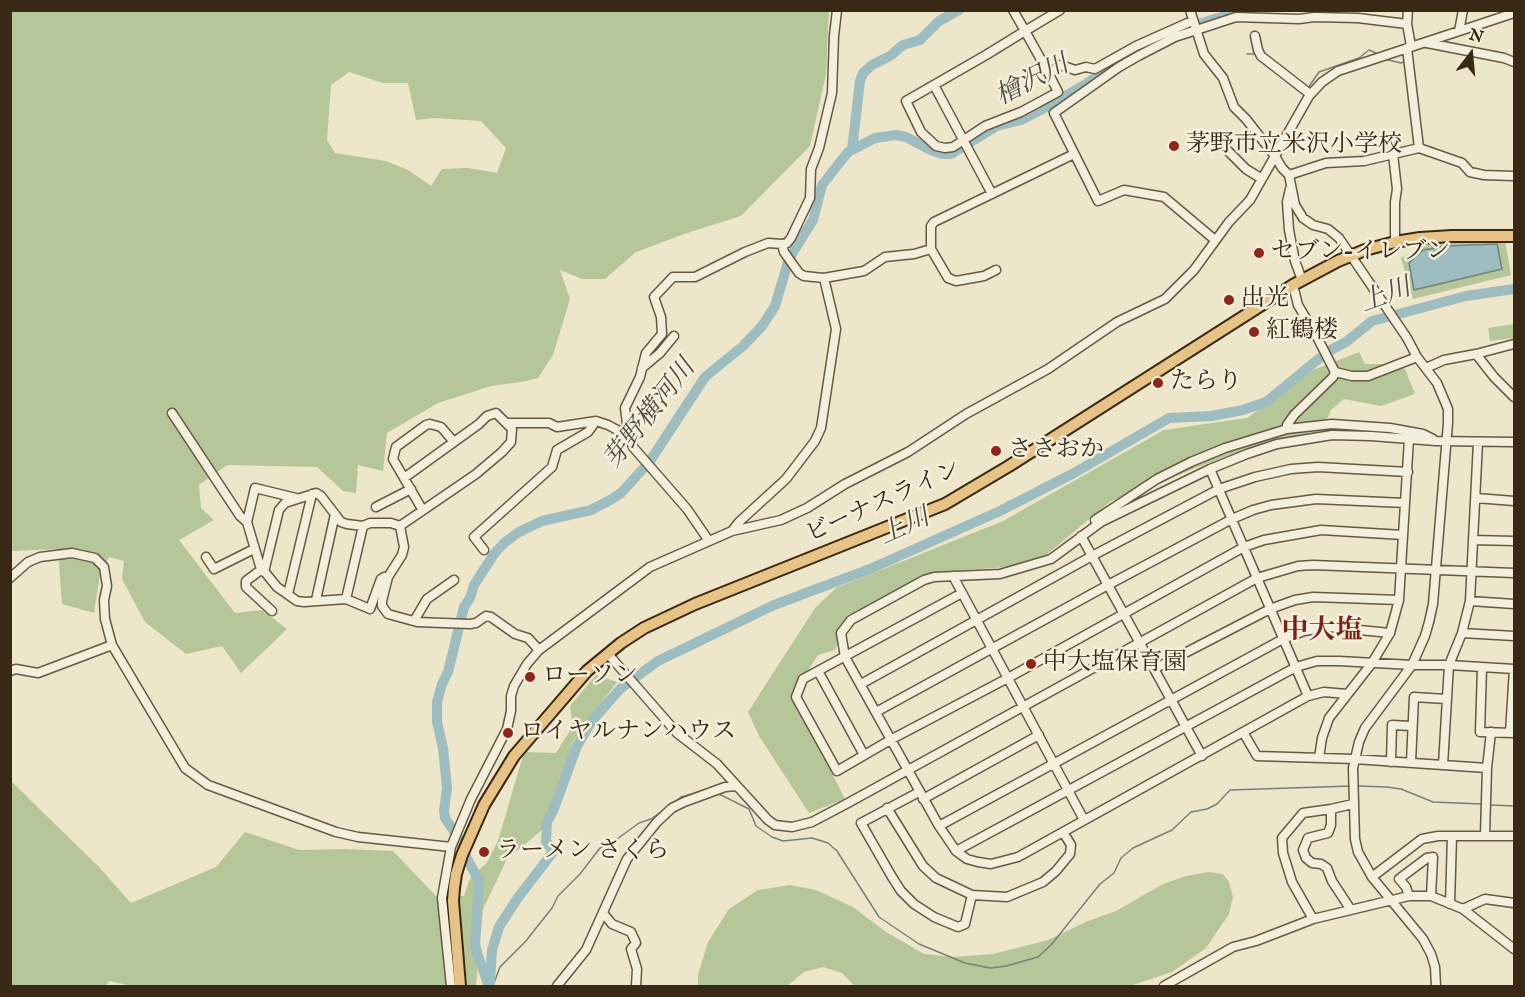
<!DOCTYPE html>
<html>
<head>
<meta charset="utf-8">
<style>
  body { margin:0 }
  #map { position:relative; width:1525px; height:997px; overflow:hidden; background:#eee6ca; font-family:"IM FELL English",serif }
  canvas { display:block }
  .frame { position:absolute; inset:0; border:12px solid #3a2816; pointer-events:none }
  .north { position:absolute; left:1441px; top:24px; width:60px; height:60px; -webkit-text-stroke:4px #f4efdd; paint-order:stroke; rotate:16deg; font-size:16px; font-weight:700; line-height:24px; text-align:center; color:#3a2816 }
  .north::after { content:''; display:block; margin:auto; width:21px; height:27px; background:#3a2816; clip-path:polygon(50% 0,100% 100%,50% 72%,0 100%) }
</style>
</head>
<body>
<div id="map">
<canvas width="1525" height="997"></canvas>
<div class="frame"></div>
<div class="north">N</div>
</div>
<script>
const g = document.querySelector('canvas').getContext('2d');
g.lineJoin = 'round';
function fill(path, color) { g.fillStyle = color; g.fill(path, 'evenodd'); }
const poly = rows => new Path2D(rows.map(r => 'M' + r).join(''));
function stroke(path, color, width, dash) { g.strokeStyle = color; g.lineWidth = width; g.lineCap = dash ? 'butt' : 'round'; g.setLineDash(dash || []); g.stroke(path); }
function drawText(font, color, halo, rows, align = 'center') {
  g.font = font + ' "IM FELL English","Noto Serif JP",serif'; g.lineWidth = 5; g.setLineDash([]); g.textBaseline = 'middle'; g.strokeStyle = halo; g.fillStyle = color; for (const [text, x, y, turn = 0] of rows) {
    g.save(); g.translate(x, y); g.rotate((+turn || 0) * Math.PI / 180); g.textAlign = isNaN(turn) ? turn : align; if (halo) g.strokeText(text, 0, 0); g.fillText(text, 0, 0); g.restore();
  }
}
const green = poly([
  [11,11,829,11,826,74,810,146,741,216,687,233,636,252,605,279,582,279,560,270,570,299,553,355,538,378,521,382,491,386,438,403,387,433,383,471,358,465,356,493,343,491,317,467,227,465,199,485,201,508,214,520,179,540,235,613,262,610,287,629,241,673,222,646,186,654,145,622,122,579,124,561,109,557,100,574,94,613,62,604,58,549,13,551,11,548],
  [349,72,383,83,408,83,416,120,434,118,481,121,506,148,497,173,468,168,442,169,431,186,408,170,386,161,335,153,327,140,331,85],
  [1505,240,1511,275,1413,299,1401,258,1430,244],
  [1514,324,1514,338,1490,341,1488,328],
  [1359,352,1365,364,1385,364,1405,369,1415,394,1381,406,1344,399,1331,410,1322,431,1237,452,1111,501,1046,555,1007,567,938,572,848,615,835,650,818,655,792,695,845,799,809,813,759,736,748,712,815,608,836,588,1003,521,1164,430,1247,418,1313,370],
  [596,675,617,682,572,743,561,789,542,830,507,859,483,909,476,986,132,986,109,981,106,986,11,986,10,780,100,868,131,903,216,867,245,832,299,850,345,849,393,851,436,896,464,896,471,876,486,864,498,841,524,752,556,753,569,732,572,722,570,706],
  [1209,872,1223,874,1229,882,1233,897,1229,914,1206,948,1172,972,1130,986,855,986,842,973,823,967,804,972,787,986,698,986,698,975,708,942,729,909,758,890,790,885,816,890,853,907,886,932,924,954,952,957,993,954,1048,940,1088,921,1116,911,1163,884,1186,876]
]);
const water = poly([
  [1497,244,1502,269,1414,290,1409,263,1423,250,1446,246,1497,244]
]);
const stream = poly([
  [1247,54,1255,54],
  [1384,59,1401,63,1405,61],
  [1308,88,1319,72,1359,58,1369,50,1376,53],
  [1358,786,1387,787,1401,789,1433,802,1481,804],
  [719,794,749,809,756,826,772,837,783,841,812,838,828,843,837,851,879,917,919,944,965,963,990,968,1006,966,1038,957,1051,945,1100,884,1114,873,1121,858,1133,848,1172,830,1191,812,1207,809,1217,804,1230,790,1351,786],
  [674,803,681,797,706,790],
  [1491,805,1514,806],
  [491,986,494,983,500,967,525,942,552,908,558,896,580,874,600,848,617,839,639,823,651,819,665,809]
]);
const river = poly([
  [852,150,860,81,863,73,872,65,890,56,903,45,920,40,939,21,959,10],
  [490,983,492,950,499,927,517,899,553,852,546,841,547,822,553,811,577,746,592,721,621,688,658,661,774,605,870,569,1000,511,1074,473,1169,418,1211,416,1243,410,1266,402,1327,352,1346,342,1372,321,1466,296,1514,289],
  [489,986,478,956,475,944,479,881,462,849,461,842,445,818,444,811,447,788,443,748,437,722,437,702,442,684,448,672,464,607,470,598,474,585,494,554,504,543,519,532,542,521,591,510,612,499,621,493,650,461,705,377,743,346,762,326,775,306,789,259,813,220,822,185,848,152,875,138,896,135,906,137,931,150,942,154,951,154,997,126,1021,120,1050,105,1086,84,1121,59,1161,39,1192,26,1228,15,1233,10]
]);
const minor = poly([
  [1013,10,1025,31,1049,74,1058,92,1021,112,985,126,953,147,945,148,936,146,921,132,906,101,986,55,1025,31,1060,10],
  [1190,10,1204,54,1223,78,1234,107,1246,119,1275,156,1282,168,1289,175,1295,205,1303,218,1313,225,1328,229,1339,238,1407,338,1417,357,1437,383,1448,409,1448,423,1433,604,1429,622,1425,636,1412,665,1365,728,1359,742,1353,768,1355,839,1358,852,1372,877,1423,939,1431,954,1435,967,1436,986],
  [1408,10,1407,24,1411,46],
  [1459,31,1463,10],
  [1255,36,1258,50,1261,56,1310,94],
  [1427,43,1504,58,1514,62],
  [1407,48,1419,148],
  [1049,74,1061,65,1075,70,1086,67,1095,69,1136,46,1192,21],
  [934,85,992,194],
  [1227,150,1246,169,1262,179],
  [1393,154,1397,189,1395,202,1395,242],
  [1289,175,1326,163,1364,161,1419,148,1462,163,1470,172,1484,175,1514,176],
  [1290,189,1287,202,1289,230,1295,261,1302,280],
  [1215,240,1164,197,1124,190,1098,201,1054,113,1119,67,1140,55,1175,37,1236,17,1299,19,1314,17,1358,18,1407,24],
  [782,244,784,252,799,273,804,276,824,278,864,271,885,257,914,254,931,249],
  [996,270,984,276,956,281,948,278,931,249,931,226,934,222,1074,154],
  [1293,285,1298,305,1317,337,1335,372,1352,376,1368,376,1417,357],
  [1476,354,1514,344],
  [642,368,660,353,674,336],
  [1426,368,1444,360,1476,354,1494,377,1514,397],
  [1335,372,1333,377,1294,415,1287,425,1287,429,1332,424,1390,428,1423,434,1433,439],
  [172,413,240,516,247,522,260,566,277,587,297,601,304,602,346,599,370,609,381,579,384,577,388,577],
  [507,423,549,423,557,427,596,421,608,425,621,432,628,432],
  [1210,469,1308,696],
  [1476,498,1514,501],
  [376,507,411,489],
  [422,509,393,459,396,447,426,425,430,424,441,427,454,442],
  [1095,520,1157,479,1191,462,1225,448,1287,429],
  [247,522,255,488,296,498],
  [400,526,476,474,502,452,511,442,512,429,496,413,487,416,479,424,404,478],
  [732,531,739,522,786,479,815,441,821,428,836,329,824,278],
  [1081,536,1202,756],
  [1473,540,1514,541],
  [709,541,687,509,633,447,628,432,625,408,640,377,646,353,662,334,661,317,654,297,673,277,695,277,745,252,768,243,782,244,787,243,791,238,810,198,811,169,819,148,832,93,834,36,837,10],
  [484,550,474,537,552,467,557,450,588,432,596,421],
  [206,557,214,569,254,549],
  [262,569,246,581,246,587,272,611],
  [264,572,279,510,285,503,316,493,321,496,341,522,347,524,363,526,370,523,391,523,400,526,404,547,402,555,388,577,382,601,382,606,388,614,417,622,470,624,476,623,486,616,491,617,515,634,528,638,539,650],
  [953,576,1084,820],
  [10,578,28,562,40,557,72,553,95,558,104,567,107,586,104,600,105,619,112,645,185,768,208,785,336,832,358,837,451,847],
  [962,593,803,679,796,697,837,771,892,739,1008,678,1244,547,1264,540,1321,530,1403,535],
  [288,594,312,494],
  [346,599,363,526],
  [316,600,335,514],
  [1470,601,1514,604],
  [414,621,427,599,454,580],
  [1462,633,1514,636],
  [608,654,677,733,717,764,768,820,775,825,792,827,812,822,848,803,1257,578,1298,566,1313,565,1514,573],
  [1482,668,1480,732,1514,733],
  [1154,669,1270,609,1295,600,1313,597,1399,600],
  [10,671,16,669,38,673,112,645],
  [818,671,864,755],
  [861,684,1092,556,1219,489,1255,477,1291,469,1318,467,1408,472],
  [1347,694,1324,692,1308,696,1018,857,991,864,978,862,967,859,956,851,939,826,845,657,841,633,851,620,924,580,934,577,1000,574,1051,559,1101,522,1210,469,1247,454,1277,444,1332,435,1371,436,1436,441,1514,442],
  [876,712,1108,585,1232,519,1253,510,1271,505,1316,499,1405,503],
  [1243,732,1257,756,1354,759,1487,768],
  [1510,733,1514,669],
  [1319,758,1322,738,1329,718,1372,663,1390,633,1399,600,1409,439],
  [1391,762,1392,725,1411,726],
  [1411,762,1414,697,1446,699],
  [1443,765,1449,665,1462,633,1470,601,1478,442],
  [919,792,861,823,892,877,901,891,914,904,934,917,958,927,965,924,972,895],
  [923,799,1039,735],
  [887,808,923,866,936,878,972,895,1007,897,1043,882,1056,871,1070,854,1071,845,1063,832],
  [939,826,1283,639,1304,631,1329,627,1390,633],
  [1485,835,1487,768,1491,732],
  [956,851,1296,667,1317,661,1339,661,1412,665,1449,665,1514,669],
  [1372,877,1422,839,1438,836,1514,836],
  [1409,896,1406,887,1399,879,1427,858,1433,857,1431,896],
  [1450,904,1452,836],
  [1463,909,1485,899,1514,903],
  [1351,910,1332,881,1327,868,1321,864,1312,863,1306,858,1303,850,1308,838,1328,833,1331,825,1331,809,1353,804],
  [603,913,612,924,631,932,636,943,631,949,637,969,636,986],
  [1313,919,1292,882,1283,853,1282,838,1303,813,1331,809],
  [451,986,442,898,451,847,471,799,507,729,511,711,511,696,514,686,527,664,539,650,650,567,732,531,781,520,807,508,845,484,908,452,966,414,1048,369,1117,322,1165,299,1194,270,1229,222,1250,200,1309,96,1322,82,1338,71,1514,13],
  [557,986,586,950,627,859,657,822,672,808,684,802,725,787,737,786],
  [1164,986,1233,947,1256,941,1313,919,1409,896,1431,896,1463,909,1514,949]
]);
const major = poly([
  [460,986,453,901,454,888,456,874,462,855,484,805,514,756,587,671,621,643,644,628,695,604,945,504,1009,466,1293,285,1338,261,1365,250,1395,242,1420,238,1452,236,1514,236]
]);
const markers = [
  [1174,146,6,"#8f2418"],
  [1259,253,6,"#8f2418"],
  [1229,300,6,"#8f2418"],
  [1254,332,6,"#8f2418"],
  [1158,383,6,"#8f2418"],
  [996,451,6,"#8f2418"],
  [1031,664,6,"#8f2418"],
  [530,677,6,"#8f2418"],
  [508,733,6,"#8f2418"],
  [484,852,6,"#8f2418"]
];
const poiNames = [
  ["茅野市立米沢小学校",1186,146],
  ["セブン-イレブン",1271,253],
  ["出光",1241,300],
  ["紅鶴楼",1266,332],
  ["たらり",1170,383],
  ["ささおか",1008,451],
  ["中大塩保育園",1043,664],
  ["ローソン",542,677],
  ["ロイヤルナンハウス",520,733],
  ["ラーメン さくら",496,852]
];
const streetNames = [
  ["ビーナスライン",884,503,-24]
];
const waterNames = [
  ["檜沢川",1033,82,-27],
  ["上川",1386,297,-20],
  ["芽野横河川",651,415,-52],
  ["上川",905,528,-24]
];
const quarterNames = [
  ["中大塩",1322,632]
];
fill(green, '#b5c699');
fill(water, '#9ebdc0');
stroke(water, '#76817c', 1.5);
stroke(stream, '#76817c', 1.5);
stroke(river, '#9ebdc0', 10);
stroke(minor, '#675843', 11);
stroke(major, '#3a2816', 14);
stroke(minor, '#f4efdd', 8);
stroke(major, '#e7c385', 10);
for (const [x, y, r, color] of markers) { const dot = new Path2D(); dot.arc(x, y, r, 0, 2 * Math.PI); g.fillStyle = color; g.fill(dot); stroke(dot, '#f4efdd', 2); }
drawText('24px', '#3a2816', '#f4efdd', poiNames, 'left');
drawText('24px', '#3a2816', '#f4efdd', streetNames);
drawText('italic 26px', '#534d40', '#f4efdd', waterNames);
drawText('bold 27px', '#7a1f14', '#f4efdd', quarterNames);
</script>
</body>
</html>
